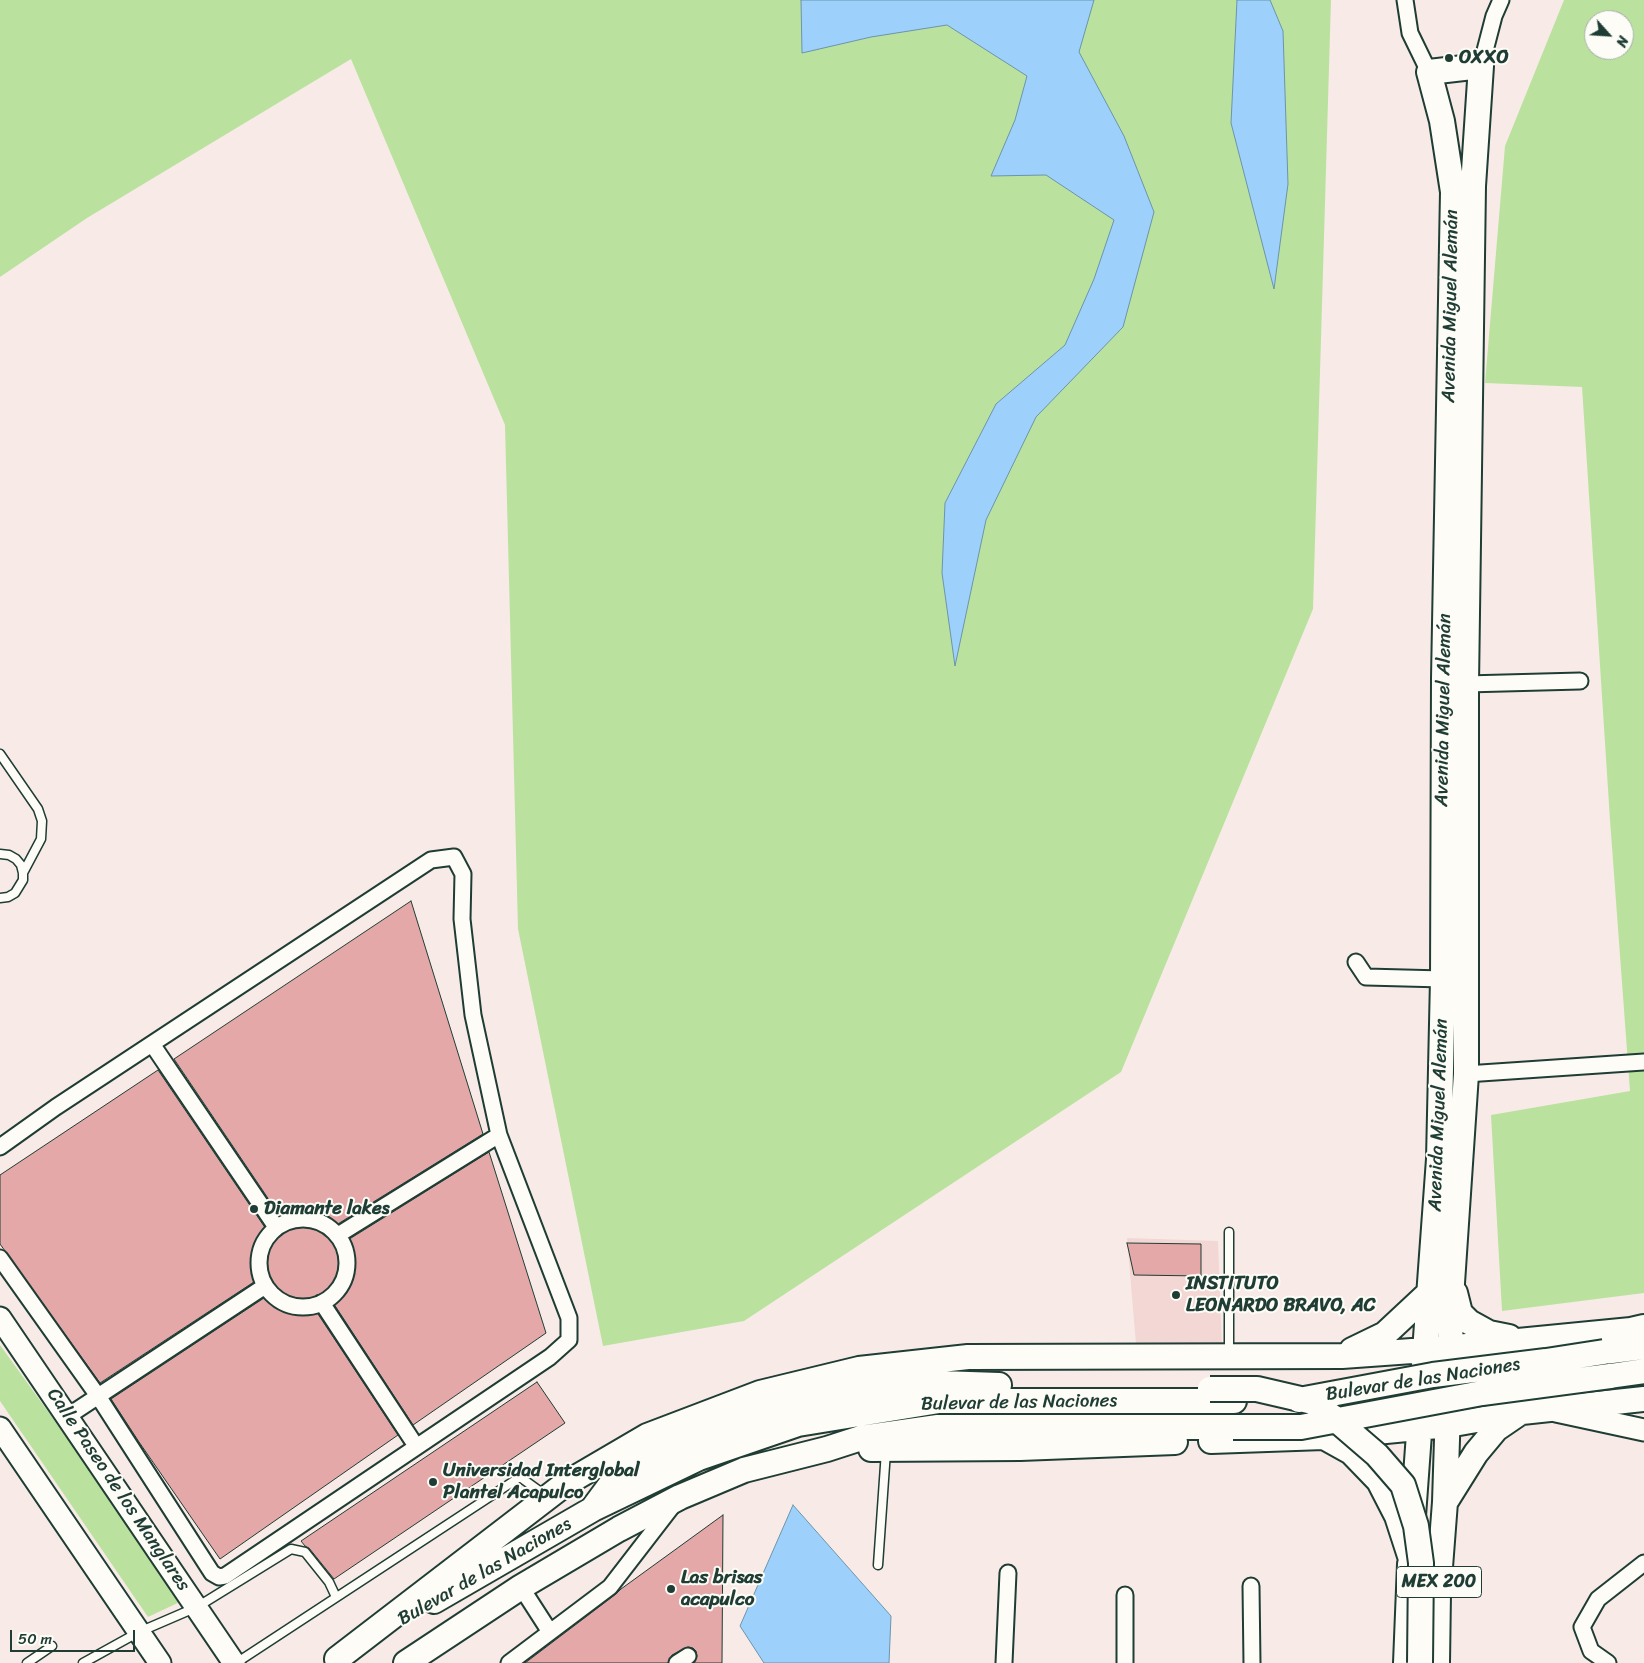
<!DOCTYPE html>
<html>
<head>
<meta charset="utf-8">
<style>
  body { margin:0 }
  #map { position:relative; width:1644px; height:1663px; overflow:hidden; background:#f8ebe7; font-family:Sriracha,sans-serif }
  canvas { display:block }
  .north { position:absolute; left:1584px; top:10px; width:50px; height:50px; box-sizing:border-box; background:#fdfcf7; border:1px solid #a4b0a9; border-radius:50%; rotate:116deg; font-size:14px; font-weight:700; line-height:20px; text-align:center; color:#1f3d34 }
  .north::after { content:''; display:block; margin:auto; width:18px; height:22px; background:#1f3d34; clip-path:polygon(50% 0,100% 100%,50% 72%,0 100%) }
  .scale { position:absolute; left:10px; top:1630px; width:125px; height:22px; box-sizing:border-box; border:2px solid #1f3d34; border-top:0; padding-left:6px; font-size:15px; line-height:18px; white-space:nowrap; color:#1f3d34; -webkit-text-stroke:4px #fdfcf7; paint-order:stroke }
</style>
</head>
<body>
<div id="map">
<canvas width="1644" height="1663"></canvas>
<div class="north">N</div>
<div class="scale">50 m</div>
</div>
<script>
const g = document.querySelector('canvas').getContext('2d');
g.lineJoin = 'round';
function fill(path, color) { g.fillStyle = color; g.fill(path, 'evenodd'); }
const poly = rows => new Path2D(rows.map(r => 'M' + r).join(''));
function stroke(path, color, width, dash) { g.strokeStyle = color; g.lineWidth = width; g.lineCap = dash ? 'butt' : 'round'; g.setLineDash(dash || []); g.stroke(path); }
function drawText(font, color, halo, rows, align = 'center') {
  g.font = font + ' Sriracha,sans-serif'; g.lineWidth = 4; g.setLineDash([]); g.textBaseline = 'middle'; g.strokeStyle = halo; g.fillStyle = color; for (const [text, x, y, turn = 0] of rows) {
    g.save(); g.translate(x, y); g.rotate((+turn || 0) * Math.PI / 180); g.textAlign = isNaN(turn) ? turn : align; if (halo) g.strokeText(text, 0, 0); g.fillText(text, 0, 0); g.restore();
  }
}
const built = poly([
  [1127,1238,1218,1241,1222,1348,1137,1356]
]);
const green = poly([
  [0,0,1331,0,1313,609,1121,1072,744,1321,603,1346,518,929,505,425,351,59,87,218,0,277],
  [1564,0,1644,0,1644,1293,1502,1311,1491,1115,1630,1091,1610,820,1582,387,1485,383,1505,146],
  [1594,20,1624,20,1624,50,1594,50],
  [0,1345,184,1600,148,1617,0,1401]
]);
const water = poly([
  [801,0,1094,0,1079,52,1124,136,1154,212,1123,327,1036,417,986,520,955,666,942,573,945,503,996,404,1065,345,1094,279,1114,220,1046,175,991,176,1015,120,1027,76,947,25,871,37,802,53,801,0],
  [1237,0,1270,0,1283,31,1288,184,1274,289,1231,123,1237,0],
  [793,1505,891,1616,889,1663,764,1663,740,1626,793,1505]
]);
const building = poly([
  [411,901,483,1134,333,1227,330,1231,330,1240,334,1243,343,1243,489,1152,546,1333,413,1425,330,1298,322,1294,316,1295,313,1303,314,1308,398,1435,220,1559,139,1442,111,1399,270,1294,274,1290,273,1281,269,1277,260,1278,100,1383,0,1244,0,1175,158,1070,268,1232,272,1236,281,1235,285,1231,284,1222,174,1059,411,901],
  [1127,1243,1201,1244,1201,1276,1134,1275,1127,1243],
  [537,1382,565,1423,334,1579,309,1548,305,1546,301,1541,537,1382],
  [723,1515,722,1663,694,1663,697,1656,696,1651,693,1648,688,1647,672,1655,668,1663,525,1663,616,1594,621,1589,723,1515]
]);
const lane = poly([
  [0,754,38,809,42,821,41,839,23,873],
  [0,854,9,855,16,859,21,865,23,873,23,880,15,893,8,897,0,898],
  [1229,1354,1229,1232],
  [878,1565,886,1451],
  [27,1663,52,1646],
  [83,1663,139,1632,197,1607,291,1549,305,1552,329,1582,336,1597],
  [236,1663,520,1477,545,1495]
]);
const street = poly([
  [1405,0,1410,33,1429,72],
  [1481,66,1494,16,1501,0],
  [1466,684,1580,681],
  [1356,962,1366,977,1443,979],
  [152,1044,276,1227],
  [1466,1074,1644,1062],
  [0,1147,56,1107,431,860,454,857,463,874,462,919,473,1015,499,1135,569,1318,569,1340,550,1357,225,1576,219,1577,212,1573,98,1396,0,1258],
  '259 1263a44 44 0 1 1 88 0a44 44 0 1 1-88 0Z',
  [338,1235,499,1135],
  [322,1303,416,1446],
  [68,1416,265,1286],
  [1251,1586,1252,1663],
  [521,1587,550,1632],
  [509,1663,610,1587,674,1504],
  [677,1663,688,1656],
  [1004,1663,1008,1573],
  [1125,1663,1125,1595],
  [1608,1663,1591,1651,1582,1627,1598,1599,1644,1563]
]);
const secondary = poly([
  [0,1318,234,1663],
  [1556,1411,1644,1430],
  [0,1428,160,1663]
]);
const primary = poly([
  [1455,1293,1460,1313,1469,1322,1489,1333,1509,1337],
  [1352,1350,1385,1334,1430,1292],
  [1604,1352,1644,1347],
  [1610,1376,1644,1371],
  [1324,1437,1351,1452,1379,1481,1397,1516,1410,1556],
  [1211,1441,1324,1437,1448,1425,1522,1412,1644,1399],
  [871,1449,1020,1448,1175,1442],
  [1446,1501,1476,1453,1496,1429,1518,1414],
  [594,1507,617,1476,715,1428,807,1399,894,1387,940,1383,999,1385],
  [1413,1516,1439,1159,1443,979,1444,678,1453,192,1442,121,1429,72,1481,66,1473,186,1466,684,1466,1074,1452,1283,1445,1502,1438,1593,1437,1663],
  [434,1601,593,1509,699,1458,798,1424,939,1401,1234,1401],
  [337,1659,565,1484,647,1436,760,1393,859,1369,968,1357,1342,1356,1426,1350,1631,1330,1644,1327],
  [406,1663,521,1587,619,1529,680,1497,744,1470,827,1449,861,1438,938,1427,1233,1427],
  [1406,1663,1410,1564]
]);
const primaryBridge = poly([
  [1210,1389,1257,1389,1313,1402,1334,1418,1377,1455,1403,1485,1416,1526,1421,1563,1420,1663],
  [1299,1400,1433,1375,1546,1361,1604,1352],
  [1233,1427,1301,1427,1482,1393,1610,1376]
]);
const markers = [
  [1449,58,5,"#1f3d34"],
  [254,1209,5,"#1f3d34"],
  [1176,1295,5,"#1f3d34"],
  [433,1482,5,"#1f3d34"],
  [671,1589,5,"#1f3d34"]
];
const shields = [
  [1439,1582,85]
];
const shieldNames = [
  ["MEX 200",1439,1582]
];
const poiNames = [
  ["OXXO",1459,58],
  ["Diamante lakes",264,1209],
  ["INSTITUTO",1186,1284],
  ["LEONARDO BRAVO, AC",1186,1306],
  ["Universidad Interglobal",443,1471],
  ["Plantel Acapulco",443,1493],
  ["Las brisas",681,1578],
  ["acapulco",681,1600]
];
const streetNames = [
  ["Avenida Miguel Alemán",1451,306,-89],
  ["Avenida Miguel Alemán",1444,710,-89],
  ["Avenida Miguel Alemán",1439,1115,-88],
  ["Bulevar de las Naciones",1423,1380,-9],
  ["Bulevar de las Naciones",1019,1403,-1],
  ["Calle Paseo de los Manglares",118,1490,56],
  ["Bulevar de las Naciones",485,1572,-30]
];
fill(built, '#f2d7d4');
fill(green, '#bae29e');
fill(water, '#9dd0fa');
stroke(water, '#6b95ab', 1);
fill(building, '#e3a8a7');
stroke(building, '#1f3d34', 1);
stroke(lane, '#1f3d34', 11);
stroke(street, '#1f3d34', 19);
stroke(secondary, '#1f3d34', 25);
stroke(primary, '#1f3d34', 28);
stroke(lane, '#fdfcf7', 8);
stroke(street, '#fdfcf7', 15);
stroke(secondary, '#fdfcf7', 21);
stroke(primary, '#fdfcf7', 24);
stroke(primaryBridge, '#1f3d34', 28, []);
stroke(primaryBridge, '#fdfcf7', 24);
for (const [x, y, r, color] of markers) { const dot = new Path2D(); dot.arc(x, y, r, 0, 2 * Math.PI); g.fillStyle = color; g.fill(dot); stroke(dot, '#fdfcf7', 2); }
for (const [x, y, w] of shields) { const box = new Path2D(); box.roundRect(x - w / 2, y - 15.5, w, 31, 4); g.fillStyle = '#fdfcf7'; g.fill(box); stroke(box, '#1f3d34', 1); }
drawText('bold 18px', '#1f3d34', null, shieldNames);
drawText('bold 19px', '#1f3d34', '#fdfcf7', poiNames, 'left');
drawText('19px', '#1f3d34', '#fdfcf7', streetNames);
</script>
</body>
</html>
